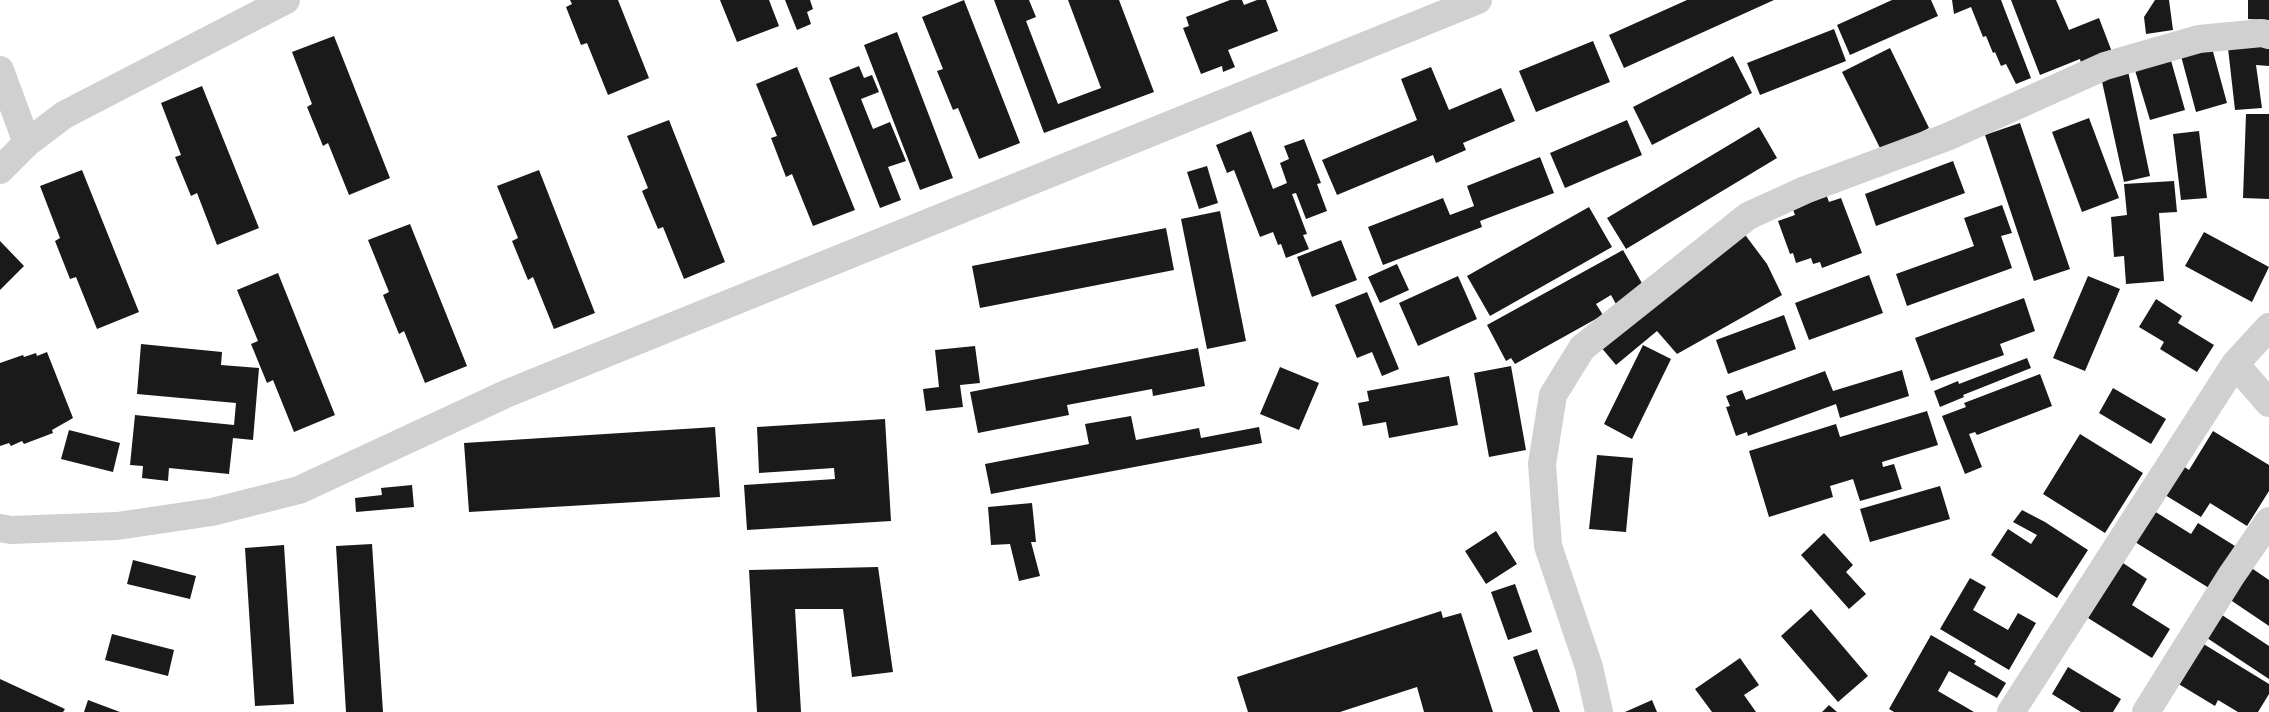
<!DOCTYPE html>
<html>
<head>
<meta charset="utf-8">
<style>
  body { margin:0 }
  canvas { display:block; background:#fff }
</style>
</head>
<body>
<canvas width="2269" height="712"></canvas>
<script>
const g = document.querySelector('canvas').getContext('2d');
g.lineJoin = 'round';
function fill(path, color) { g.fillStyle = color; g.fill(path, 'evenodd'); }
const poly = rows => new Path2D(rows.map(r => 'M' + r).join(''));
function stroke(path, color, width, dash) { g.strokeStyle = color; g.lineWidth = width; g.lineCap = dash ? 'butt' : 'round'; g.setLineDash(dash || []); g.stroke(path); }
const building = poly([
  [570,0,618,0,649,78,608,95,587,43,581,45,566,7,572,4],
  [720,0,769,0,779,26,737,42],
  [785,0,810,0,813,9,807,12,811,24,797,30],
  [964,0,1020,143,979,159,958,108,953,110,937,71,943,69,922,17],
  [994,0,1029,0,1036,17,1026,21,1058,104,1101,88,1068,0,1119,0,1154,92,1044,133],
  [1230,0,1242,0,1244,5,1257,0,1266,0,1278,31,1228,50,1235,67,1223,72,1222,66,1201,74,1183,28,1189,26,1186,17],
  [1687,0,1774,0,1624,68,1609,35],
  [1892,0,1931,0,1938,16,1850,55,1837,25],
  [1952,0,2001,0,2031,78,2016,84,2006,64,2001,66,1995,52,1993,53,1986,36,1983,37,1971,7,1954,14],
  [2011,0,2056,0,2069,30,2099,18,2112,52,2081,63,2080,59,2040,75],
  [2155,0,2169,0,2173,30,2146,34,2144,17],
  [2248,0,2269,0,2269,20,2248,19],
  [1834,29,1846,61,1760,95,1747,63],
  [897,32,953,178,920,190,864,45],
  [334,36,390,178,349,195,328,143,323,146,307,107,312,104,292,52],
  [1593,41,1610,82,1536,112,1519,71],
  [2269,46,2269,66,2256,65,2262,108,2235,110,2228,48],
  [1890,48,1929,128,1882,152,1842,72],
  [2212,48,2227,103,2196,112,2181,56],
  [1733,56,1752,93,1652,145,1633,107],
  [2170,57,2185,110,2150,120,2134,67],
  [859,66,864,78,872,75,879,92,861,99,873,129,890,122,906,161,888,167,901,200,880,208,829,78],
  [797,67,855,210,813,226,792,174,786,177,771,138,777,136,756,84],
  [1431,67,1449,110,1501,88,1515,121,1463,143,1466,150,1436,163,1433,155,1337,195,1322,160,1417,120,1401,79],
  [2128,71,2150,176,2124,182,2101,77],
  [202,86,259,228,217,245,197,193,191,196,175,157,181,155,161,103],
  [2246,114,2269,114,2269,199,2243,198],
  [2089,118,2119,198,2082,212,2052,132],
  [669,120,725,262,684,279,663,227,658,229,642,191,648,188,627,136],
  [1627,120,1642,155,1565,188,1550,153],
  [2020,123,2070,269,2034,281,1985,135],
  [1759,127,1777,158,1626,249,1607,218],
  [1251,131,1273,189,1287,183,1280,163,1289,159,1284,146,1304,139,1321,183,1317,184,1327,211,1306,219,1296,193,1292,194,1307,234,1303,235,1309,249,1286,258,1281,244,1278,245,1273,232,1260,237,1234,170,1227,173,1216,145],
  [2199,131,2207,198,2181,200,2173,134],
  [1540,157,1554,193,1480,221,1482,227,1383,265,1368,227,1443,198,1450,215,1474,206,1467,186],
  [1953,161,1965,193,1876,226,1865,194],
  [1207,166,1218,203,1199,209,1187,172],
  [82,170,139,312,97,329,76,277,70,279,55,241,60,238,40,186],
  [539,170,595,313,554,329,533,277,528,280,512,241,518,238,497,186],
  [2174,181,2177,212,2159,213,2164,281,2126,284,2124,256,2114,257,2111,217,2127,215,2124,184],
  [1826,194,1829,202,1841,198,1862,253,1822,268,1820,262,1813,264,1811,258,1796,263,1793,253,1790,254,1778,221,1795,215,1792,207],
  [2002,205,2012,233,2001,236,2012,268,1907,306,1896,274,1974,246,1964,218],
  [1589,207,1612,247,1490,316,1467,276],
  [1220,211,1246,341,1207,349,1181,219],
  [410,224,467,366,425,383,404,331,399,334,383,295,389,292,368,240],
  [1166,228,1174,270,980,308,972,266],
  [1743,232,1767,264,1782,295,1677,354,1657,331,1616,365,1600,346],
  [2204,232,2269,267,2252,302,2185,266],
  [1341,240,1357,280,1312,297,1297,257],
  [0,241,24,266,0,290],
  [1623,250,1643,285,1616,304,1611,295,1596,304,1603,315,1515,364,1511,358,1506,361,1487,325],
  [1397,264,1409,290,1380,303,1368,277],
  [278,273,335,415,294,432,273,380,267,383,251,344,258,341,237,290],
  [1869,275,1883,313,1809,340,1795,303],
  [1458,276,1477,319,1418,346,1399,303],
  [2088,276,2120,289,2085,371,2053,358],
  [1367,292,1399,369,1382,376,1372,352,1357,358,1335,305],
  [2024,298,2035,331,2000,344,2004,355,1931,381,1915,338],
  [2156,299,2182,316,2178,323,2214,345,2197,372,2160,349,2164,342,2139,327],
  [1784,315,1796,349,1728,374,1716,340],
  [141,344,222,352,221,365,259,368,253,440,233,438,229,474,169,468,168,481,142,478,143,466,130,465,135,415,234,425,236,403,137,394],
  [1643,345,1671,359,1632,439,1604,424],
  [975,346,980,383,960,385,963,407,926,411,923,389,939,387,935,350],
  [1198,348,1205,386,1153,396,1152,389,1067,405,1069,415,978,433,970,392],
  [47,352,73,418,52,430,53,433,24,444,22,441,11,446,9,443,0,446,0,363,23,355,24,357,36,353,37,356],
  [2027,358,2031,368,1963,395,1964,397,1940,407,1934,391,1958,381,1959,384],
  [1511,366,1526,450,1489,457,1474,373],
  [1280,367,1319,383,1299,430,1260,414],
  [1902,370,1909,396,1840,418,1836,404,1748,436,1747,432,1736,436,1726,407,1730,406,1726,396,1742,390,1746,400,1825,371,1833,391],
  [2040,374,2052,406,1977,435,1975,432,1969,434,1982,467,1965,474,1942,416,1966,407,1964,403],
  [1449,376,1458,425,1389,438,1386,422,1363,426,1358,403,1369,401,1367,391],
  [2113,388,2166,419,2151,444,2099,413],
  [1927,411,1938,445,1882,462,1883,467,1894,464,1902,489,1860,501,1853,479,1830,486,1833,497,1769,517,1749,451,1836,424,1840,437],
  [1131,416,1136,440,1199,428,1201,438,1259,427,1262,443,991,494,985,464,1089,444,1085,424],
  [885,419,891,521,747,530,744,485,835,479,834,468,759,473,757,427],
  [715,427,720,497,469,512,464,443],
  [69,430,120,443,113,472,61,459],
  [2213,431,2269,465,2269,491,2247,526,2210,503,2201,517,2165,495,2183,466,2189,470],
  [2080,434,2143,473,2105,533,2043,494],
  [1597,455,1633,458,1626,532,1589,529],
  [412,485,414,507,356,512,355,498,382,495,381,488],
  [1940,486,1950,519,1870,542,1860,509],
  [1032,503,1036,542,1031,542,1040,576,1019,581,1010,544,991,545,988,507],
  [2022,510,2045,522,2088,550,2057,598,1991,555,2008,529,2031,544,2037,535,2013,522],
  [2154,511,2191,534,2198,523,2235,546,2209,588,2135,542],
  [1496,531,1517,564,1486,584,1465,551],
  [1824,533,1853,565,1846,572,1866,594,1849,609,1801,555],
  [372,544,383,712,346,712,336,546],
  [284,545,294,704,255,706,245,548],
  [133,560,196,576,190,599,127,584],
  [2123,563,2147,579,2132,605,2170,629,2152,658,2088,618],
  [2247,565,2269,580,2269,626,2226,597],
  [878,567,893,672,852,677,843,609,795,609,801,712,757,712,749,570],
  [1970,578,1986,587,1973,610,2008,630,2018,613,2036,623,2009,670,1940,629],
  [1515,584,1532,632,1508,640,1491,592],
  [1811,609,1868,676,1838,702,1781,636],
  [1441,611,1443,618,1461,613,1493,712,1424,712,1417,687,1340,712,1248,712,1237,677],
  [2219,613,2269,646,2269,679,2204,636],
  [112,634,174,650,168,676,105,660],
  [1931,635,1976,661,1974,664,2006,683,1997,698,1949,671,1938,691,1974,712,1894,712,1889,709],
  [2197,640,2269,684,2269,694,2258,712,2238,712,2218,700,2215,706,2177,683],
  [1537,649,1560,712,1533,712,1513,657],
  [1740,658,1759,685,1744,695,1756,712,1712,712,1695,689],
  [2068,667,2121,699,2113,712,2081,712,2052,694],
  [0,679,65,709,63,712,0,712],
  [88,700,120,712,84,712],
  [1652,700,1657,712,1625,712],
  [1829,705,1837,712,1822,712]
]);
const minor = poly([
  [0,70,27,143],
  [0,170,27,143,64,115,286,0],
  [2235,364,2269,403],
  [0,528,11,530,117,526,212,512,299,490,508,393,1478,0],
  [1599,712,1589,667,1548,546,1542,464,1553,395,1582,348,1748,216,1805,190,1947,137,2105,66,2199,39,2262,33,2269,35],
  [2011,712,2235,364,2269,327],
  [2146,712,2231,576,2269,521]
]);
fill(building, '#1a1a1a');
stroke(minor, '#d0d0d0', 28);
</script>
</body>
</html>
